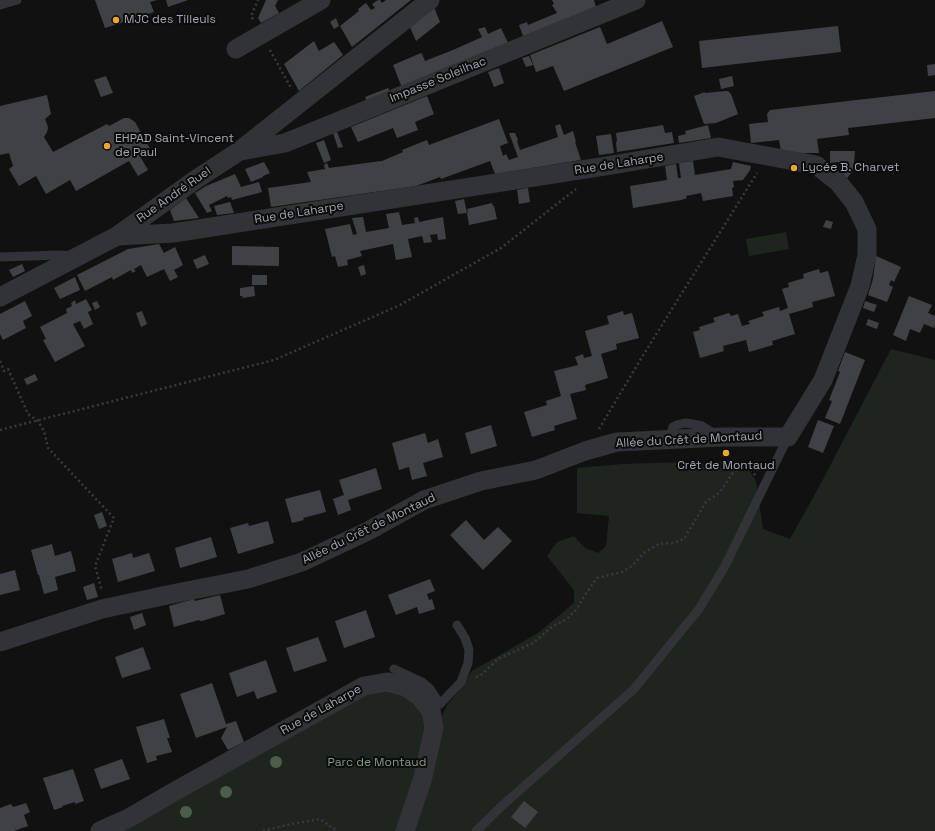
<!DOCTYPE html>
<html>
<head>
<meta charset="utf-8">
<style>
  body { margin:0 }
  canvas { display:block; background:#111112 }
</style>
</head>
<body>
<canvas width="935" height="831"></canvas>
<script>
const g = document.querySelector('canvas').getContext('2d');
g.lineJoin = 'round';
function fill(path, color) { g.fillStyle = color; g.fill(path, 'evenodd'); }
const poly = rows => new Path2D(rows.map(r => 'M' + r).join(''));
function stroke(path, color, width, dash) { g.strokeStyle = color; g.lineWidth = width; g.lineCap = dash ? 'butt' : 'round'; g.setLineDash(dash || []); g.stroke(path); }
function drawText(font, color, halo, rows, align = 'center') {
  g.font = font + ' "Space Grotesk",sans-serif'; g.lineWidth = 4; g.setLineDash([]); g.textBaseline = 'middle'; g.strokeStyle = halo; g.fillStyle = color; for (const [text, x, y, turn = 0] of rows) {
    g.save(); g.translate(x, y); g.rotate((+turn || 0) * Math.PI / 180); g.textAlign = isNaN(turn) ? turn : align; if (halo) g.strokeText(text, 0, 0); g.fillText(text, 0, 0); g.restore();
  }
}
const green = poly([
  [786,232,789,249,749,256,746,239],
  [891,349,935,360,935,831,120,831,355,696,391,689,404,695,439,723,447,705,459,691,472,671,538,633,574,603,574,590,547,556,557,542,574,536,585,548,598,553,606,546,609,516,577,513,577,468,623,464,689,462,747,467,756,481,763,529,790,539,820,485]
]);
const building = poly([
  [95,0,157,0,150,2,154,12,105,28],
  [166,0,188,0,168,7],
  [266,0,278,0,275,6,279,13,261,23,258,18],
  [378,0,380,0,382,3,386,0,411,0,352,47,340,26,359,11,358,9,366,3,371,10,375,8,372,4],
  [552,0,594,0,596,7,525,41,519,25,527,22,528,25,557,13,552,5,554,4],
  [434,7,440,22,416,41,410,27],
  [336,18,339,26,334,29,330,22],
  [662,21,673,47,564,91,553,66,536,72,530,55,600,27,607,44],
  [838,26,841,52,702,68,699,41],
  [485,27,488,34,501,28,510,47,403,90,393,65,421,53,422,54,425,61,453,50,482,37,478,29],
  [314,41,319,51,334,42,343,55,299,91,284,64],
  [529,56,533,65,526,67,522,58],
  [935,64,935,75,928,76,927,65],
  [499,68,504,83,494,87,488,72],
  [106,76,113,93,101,97,94,80],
  [732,76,734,86,721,89,719,79],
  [388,88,391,94,368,104,365,97],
  [725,91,728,91,731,94,738,114,716,123,704,124,694,96,705,92,705,93],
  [935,91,935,118,848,128,849,135,817,139,819,153,792,153,781,151,779,140,751,143,749,124,768,122,767,114,770,110],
  [47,95,51,114,45,119,47,124,48,128,47,132,44,137,53,152,107,124,109,126,124,118,129,118,135,122,152,152,141,158,148,170,138,176,129,161,76,191,70,180,46,194,36,176,19,186,9,169,13,166,9,153,0,155,0,106],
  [427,96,434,114,415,122,418,130,397,138,393,128,358,142,351,127],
  [499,119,508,143,500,146,503,156,506,154,509,160,518,157,509,133,515,133,518,140,517,141,520,150,558,137,555,126,560,124,564,135,573,131,576,142,575,142,581,160,495,174,490,161,441,179,440,177,416,186,271,207,268,188,311,182,307,172,325,169,324,165,327,163,329,168,381,161,382,161,403,152,402,150,427,140,429,145],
  [663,125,665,133,672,132,674,143,617,152,616,143,617,141,616,133],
  [708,125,711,138,679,143,678,136,686,134,685,131],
  [337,132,343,147,338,148,333,133],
  [611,134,614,153,599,155,596,136],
  [324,140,331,160,324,163,316,143],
  [830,151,855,151,854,164,852,172,847,178,838,169,842,168,843,164,839,164,839,162,830,163],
  [693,161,695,175,731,169,733,162,751,166,750,170,743,180,733,181,734,187,732,188,733,196,703,201,701,193,686,196,687,198,681,200,633,208,630,186,667,180,665,166,676,164,678,178,681,178,679,163],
  [264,162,270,173,263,176,263,177,251,182,245,169],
  [235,174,241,187,259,182,262,192,232,200,231,197,228,198,227,196,209,205,212,211,207,213,195,193,206,186],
  [528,188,530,202,519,204,517,190],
  [186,198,199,218,174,221,170,210],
  [464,199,467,213,458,214,455,201],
  [230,202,234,213,217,215,214,206],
  [492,203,493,206,494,206,497,219,469,225,467,213,468,212,467,209],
  [399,212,402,225,415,223,414,218,418,217,419,222,443,217,446,239,438,240,437,234,430,235,432,242,424,243,422,236,408,239,412,257,396,260,393,244,360,251,362,256,347,260,348,265,338,267,335,256,332,257,325,229,350,224,353,235,357,234,352,218,363,217,366,232,389,228,386,214],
  [826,220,833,222,831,229,823,227],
  [159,244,164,253,175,247,183,265,174,270,178,277,170,281,164,269,147,277,141,265,134,269,136,271,132,273,131,270,113,280,112,277,85,291,77,275,128,249],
  [232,246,279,247,279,266,232,265],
  [205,255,209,264,197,269,193,260],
  [876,256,901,267,894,282,891,280,889,285,893,287,887,302,868,295,873,279],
  [22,264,25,271,13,277,9,270],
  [364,265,366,274,361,276,358,267],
  [819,269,820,273,828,271,835,296,812,302,813,307,789,314,795,334,772,341,773,345,749,352,746,340,723,346,724,351,700,358,693,332,700,330,699,327,715,322,713,318,729,313,731,316,738,314,742,326,750,324,748,321,764,316,762,312,779,307,780,311,788,308,782,289,789,287,788,283,804,278,803,274],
  [252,275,267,275,267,285,252,285],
  [75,277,80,290,60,299,54,288],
  [254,286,255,296,243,298,242,296,240,296,240,288],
  [909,296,932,305,928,313,935,316,935,325,934,328,924,324,920,333,910,329,906,341,893,335],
  [86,299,92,310,88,312,93,324,84,329,80,321,73,324,85,346,55,362,43,340,46,339,40,327,67,313,66,309,72,306,71,303,75,300,76,304],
  [25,301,32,316,23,321,26,328,3,340,0,334,0,314],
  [97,301,100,307,95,310,92,303],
  [865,301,877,305,874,312,863,308],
  [142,311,147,324,141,327,136,313],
  [623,311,624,315,632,313,639,338,616,344,617,349,601,354,608,378,585,385,586,390,570,394,577,419,554,426,555,430,532,437,524,412,547,405,546,401,561,396,554,371,578,365,575,357,583,354,584,358,592,356,585,331,609,324,607,316],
  [868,319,879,323,877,329,866,325],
  [845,352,865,360,840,424,825,418,832,401,829,400,840,372,838,371],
  [35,374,38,380,27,385,24,379],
  [818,420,834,426,823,453,808,447],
  [491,425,497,446,471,454,465,433],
  [425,433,428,443,438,439,443,457,423,463,427,476,412,480,409,467,399,470,392,443],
  [376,468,382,489,348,500,351,510,338,515,333,499,344,495,339,480],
  [320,490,326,512,303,518,304,520,292,523,285,499],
  [102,512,107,526,99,529,94,515],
  [466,520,484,540,498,527,512,541,483,570,450,535],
  [268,521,274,543,238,554,230,528,248,523,249,526],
  [211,537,217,557,180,568,175,548],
  [52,544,55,556,71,551,76,571,55,577,58,590,44,594,39,575,38,575,31,550],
  [132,553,133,558,149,553,155,571,118,582,112,559],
  [15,570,20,590,0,595,0,574],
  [430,579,435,591,427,594,429,600,432,599,435,609,419,614,417,607,396,615,388,595],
  [94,583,98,597,87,600,83,587],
  [220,595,225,614,202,621,200,621,199,620,174,627,169,606,194,599,195,601],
  [366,610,375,637,344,648,335,621],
  [142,613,146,625,134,630,130,617],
  [318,637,327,661,294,672,286,648],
  [143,647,151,669,122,678,115,657],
  [266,660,277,692,257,699,254,691,237,697,229,673],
  [212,683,226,724,236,721,244,742,228,750,221,738,227,727,196,738,180,694],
  [164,719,170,738,167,738,172,752,156,756,157,760,147,763,136,727],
  [122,759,130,779,101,789,94,769],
  [73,769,84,801,75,804,75,802,62,806,63,807,54,810,43,778],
  [524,801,538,812,525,828,511,817],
  [26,803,30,812,24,815,28,826,14,831,0,831,0,808,11,804,13,807]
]);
const path = poly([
  [253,19,251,16,258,0],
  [270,50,291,88],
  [0,361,4,371,8,369,28,414,38,421,44,431,48,448,114,518,95,566,102,591],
  [599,429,642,357,757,173],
  [0,430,274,360,400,305,501,248,576,189],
  [476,677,481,675,498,659,533,643,553,626,567,619,577,609,585,595,597,578,622,572,632,566,645,552,659,544,673,543,684,539,706,502,720,492,733,473,746,464,756,476],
  [263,831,291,824,320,819,337,831]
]);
const service = poly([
  [0,5,17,0],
  [0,257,59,255,72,256],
  [679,437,676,436,673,433,672,430,673,427,677,425,685,423,692,424,702,426,715,434],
  [394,669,422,682,430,689,440,704],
  [431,711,440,704,461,682,468,663,469,650,465,638,457,625],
  [476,831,504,804,634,689,699,609,725,566,788,437]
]);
const minor = poly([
  [236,49,321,0],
  [241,151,285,143,636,0],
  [0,297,117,236,195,180,238,152,430,0],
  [0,642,102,609,167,595,248,579,302,562,368,531,424,500,481,481,536,470,585,451,617,442,722,437,788,437,823,380,860,286,867,255,867,229,854,202,838,182,816,165,718,147,606,166,173,233,117,236],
  [100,831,129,818,170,794,364,686,387,682,406,687,420,697,431,711,434,728,422,781,405,831]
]);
const trees = [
  [276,762],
  [226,792],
  [186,812]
];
const markers = [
  [116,20,4,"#eaa831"],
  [107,146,4,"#eaa831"],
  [794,168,4,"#eaa831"],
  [726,453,4,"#eaa831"]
];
const poiNames = [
  ["MJC des Tilleuls",124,20],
  ["EHPAD Saint-Vincent",115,139],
  ["de Paul",115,153],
  ["Lycée B. Charvet",802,168],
  ["Crêt de Montaud",726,466,"center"]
];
const streetNames = [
  ["Impasse Soleilhac",438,80,-22],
  ["Rue de Laharpe",619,164,-9],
  ["Rue André Ruel",174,195,-35],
  ["Rue de Laharpe",299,213,-9],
  ["Allée du Crêt de Montaud",689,440,-3],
  ["Allée du Crêt de Montaud",369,529,-26],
  ["Rue de Laharpe",321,710,-29]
];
const parkNames = [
  ["Parc de Montaud",377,763]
];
fill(green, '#1d251e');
fill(building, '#404145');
stroke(path, '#383a3e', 2.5, [2, 3]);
stroke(service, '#323337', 9);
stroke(minor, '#323337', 19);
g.fillStyle = '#4b5e4c';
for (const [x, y] of trees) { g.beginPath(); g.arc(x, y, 6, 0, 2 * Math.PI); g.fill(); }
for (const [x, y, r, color] of markers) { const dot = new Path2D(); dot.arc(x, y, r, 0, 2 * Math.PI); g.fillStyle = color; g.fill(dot); stroke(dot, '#0c0c0d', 1.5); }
drawText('12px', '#a2a8b2', '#0c0c0d', poiNames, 'left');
drawText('12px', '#a2a8b2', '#0c0c0d', streetNames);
drawText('12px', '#7a9d7b', '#0c0c0d', parkNames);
</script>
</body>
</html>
